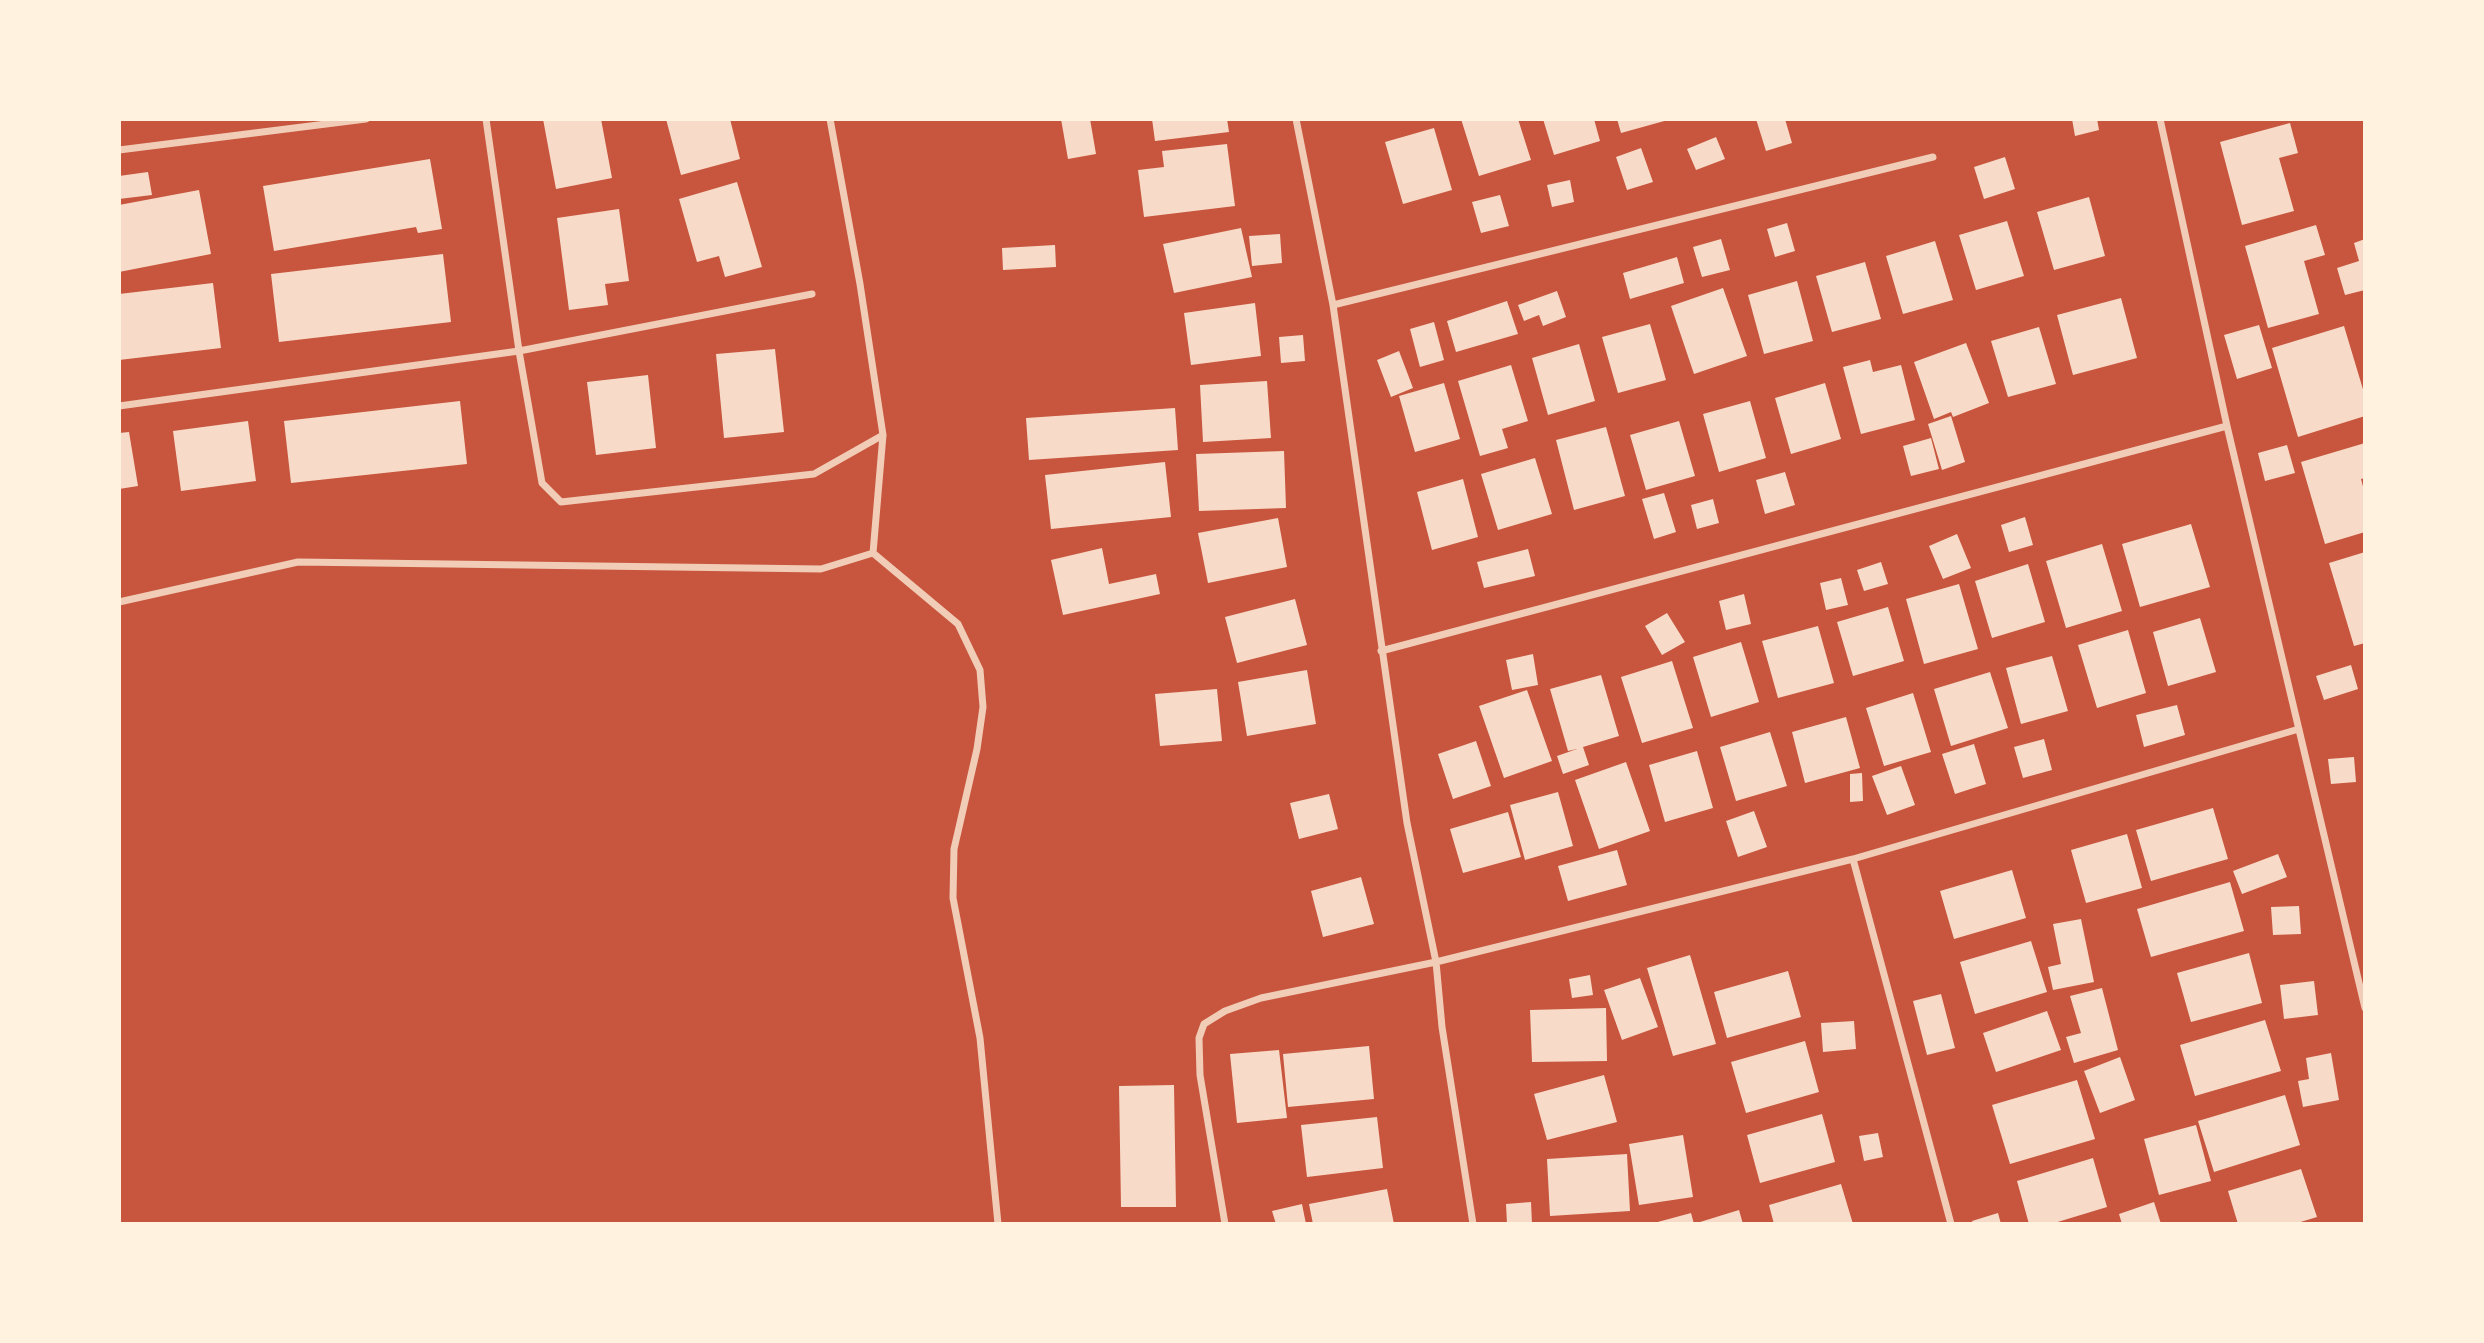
<!DOCTYPE html>
<html>
<head>
<meta charset="utf-8">
<style>
  body { margin:0 }
  #map { position:relative; width:2484px; height:1343px; overflow:hidden; background:#c8553d; font-family:"Alegreya Sans",sans-serif }
  canvas { display:block }
  .frame { position:absolute; inset:0; border:121px solid #fff3e0; pointer-events:none }
</style>
</head>
<body>
<div id="map">
<canvas width="2484" height="1343"></canvas>
<div class="frame"></div>
</div>
<script>
const g = document.querySelector('canvas').getContext('2d');
g.lineJoin = 'round';
function fill(path, color) { g.fillStyle = color; g.fill(path, 'evenodd'); }
const poly = rows => new Path2D(rows.map(r => 'M' + r).join(''));
function stroke(path, color, width, dash) { g.strokeStyle = color; g.lineWidth = width; g.lineCap = dash ? 'butt' : 'round'; g.setLineDash(dash || []); g.stroke(path); }
const building = poly([
  [543,119,601,119,612,178,556,189],
  [666,119,730,119,740,159,681,175],
  [1061,119,1090,119,1096,154,1068,159],
  [1152,119,1227,119,1229,132,1155,141],
  [1461,119,1518,119,1531,160,1479,176],
  [1543,119,1594,119,1600,141,1554,155],
  [1617,119,1668,119,1668,120,1621,133],
  [1756,119,1785,119,1792,143,1766,151],
  [2072,119,2097,119,2099,130,2075,136],
  [2290,123,2298,153,2279,158,2294,211,2242,225,2220,142],
  [1434,128,1452,190,1403,204,1385,142],
  [1716,137,1725,159,1696,170,1687,149],
  [1227,144,1235,206,1144,217,1138,170,1164,167,1162,151],
  [1641,148,1653,182,1627,190,1616,157],
  [2005,157,2015,189,1984,199,1974,167],
  [430,159,442,229,418,233,416,227,274,251,263,186],
  [148,172,152,195,119,199,119,176],
  [1570,180,1574,202,1552,207,1547,185],
  [737,182,762,267,725,277,719,256,697,262,679,199],
  [199,190,211,254,119,272,119,205],
  [1500,195,1509,226,1481,233,1472,202],
  [2089,197,2105,256,2054,270,2037,212],
  [619,209,629,281,605,284,608,305,569,310,557,218],
  [2007,221,2024,276,1976,290,1959,235],
  [1787,223,1795,251,1775,257,1767,229],
  [2316,225,2325,255,2304,261,2319,314,2268,328,2245,246],
  [1241,228,1252,277,1174,293,1163,244],
  [1280,234,1282,263,1252,266,1249,236],
  [1721,239,1730,270,1702,277,1693,247],
  [2365,239,2365,290,2345,295,2337,268,2359,261,2354,243],
  [1935,241,1953,300,1903,314,1886,256],
  [1055,245,1056,267,1003,270,1002,248],
  [443,254,451,322,279,342,271,274],
  [1677,257,1684,283,1630,299,1623,273],
  [1865,262,1881,319,1832,332,1816,276],
  [1797,281,1813,341,1764,354,1748,295],
  [213,283,221,348,119,360,119,294],
  [1723,288,1747,356,1694,374,1671,306],
  [1557,291,1566,317,1543,326,1539,315,1524,321,1518,305],
  [2121,298,2137,358,2073,375,2057,315],
  [1507,301,1518,334,1456,352,1447,321],
  [1255,303,1261,356,1191,365,1184,313],
  [1434,322,1444,360,1420,367,1410,329],
  [1650,324,1666,380,1618,393,1602,337],
  [2259,325,2272,368,2237,379,2224,335],
  [2344,326,2365,396,2365,416,2298,437,2272,348],
  [2039,327,2056,384,2008,397,1991,341],
  [1303,335,1305,361,1281,363,1279,337],
  [1966,343,1989,403,1953,417,1951,412,1934,419,1914,362],
  [1579,344,1595,401,1548,415,1532,358],
  [775,349,784,432,724,438,716,354],
  [1399,351,1413,388,1391,397,1377,360],
  [1870,360,1873,372,1901,365,1915,420,1861,434,1843,367],
  [1511,365,1528,421,1502,429,1508,448,1480,456,1458,381],
  [648,375,656,448,596,455,587,382],
  [1267,381,1271,438,1203,442,1200,385],
  [1444,383,1460,439,1415,452,1399,396],
  [1825,383,1841,439,1791,454,1775,398],
  [460,401,467,464,291,483,284,421],
  [1750,401,1766,458,1719,472,1703,414],
  [1175,408,1178,450,1029,460,1026,418],
  [1951,416,1965,462,1942,470,1928,424],
  [248,421,256,481,181,491,173,431],
  [1679,421,1695,476,1646,490,1630,435],
  [1606,427,1625,496,1574,510,1556,440],
  [129,432,138,486,119,489,119,433],
  [1931,438,1939,469,1911,476,1903,446],
  [2365,443,2365,478,2361,479,2365,494,2365,532,2325,544,2301,462],
  [2287,445,2295,473,2265,481,2258,453],
  [1284,451,1286,508,1199,511,1196,454],
  [1535,458,1552,514,1498,530,1481,474],
  [1165,462,1171,517,1051,529,1045,475],
  [1785,472,1795,505,1765,514,1756,480],
  [1463,479,1478,537,1432,550,1417,492],
  [1664,493,1676,532,1654,539,1642,499],
  [1713,499,1719,523,1697,529,1691,505],
  [2025,517,2033,545,2009,552,2001,525],
  [1278,518,1287,567,1208,583,1198,533],
  [2191,524,2210,587,2140,607,2122,544],
  [1957,534,1971,568,1943,579,1929,546],
  [2102,544,2122,611,2066,628,2046,561],
  [1102,548,1109,584,1156,574,1160,594,1063,615,1051,560],
  [1528,549,1535,576,1484,588,1477,562],
  [2365,552,2365,643,2354,646,2329,563],
  [1881,562,1888,584,1864,591,1857,570],
  [2028,564,2045,622,1992,638,1975,581],
  [1841,578,1848,605,1826,610,1820,583],
  [1959,584,1978,649,1924,664,1906,599],
  [1744,594,1751,624,1726,630,1719,601],
  [1295,599,1307,645,1237,663,1225,617],
  [1888,607,1904,661,1853,676,1837,622],
  [1667,613,1685,642,1662,655,1645,626],
  [2200,618,2216,672,2168,686,2153,632],
  [1818,626,1834,683,1778,698,1762,641],
  [2128,630,2146,693,2097,708,2078,645],
  [1741,642,1759,702,1711,717,1693,657],
  [1533,654,1538,685,1512,690,1506,660],
  [2052,656,2068,711,2021,724,2006,668],
  [1672,661,1693,728,1642,743,1621,677],
  [2351,665,2358,689,2324,700,2316,676],
  [1307,670,1316,724,1247,736,1238,682],
  [1990,672,2008,728,1951,746,1934,689],
  [1601,675,1619,736,1583,747,1589,765,1563,774,1557,756,1577,749,1568,751,1550,689],
  [1217,689,1222,741,1160,746,1155,694],
  [1527,690,1552,761,1504,778,1479,706],
  [1913,693,1931,752,1884,766,1866,708],
  [2177,705,2185,735,2144,747,2136,715],
  [1846,717,1860,768,1805,783,1792,732],
  [1770,732,1787,786,1736,801,1720,747],
  [2044,739,2052,770,2023,778,2014,747],
  [1476,741,1491,786,1453,799,1438,754],
  [1974,744,1986,784,1955,794,1942,754],
  [1697,751,1713,808,1665,822,1649,765],
  [2354,757,2356,782,2331,784,2328,759],
  [1626,762,1650,831,1599,849,1575,780],
  [1901,766,1915,805,1887,815,1872,776],
  [1862,773,1863,801,1850,802,1850,774],
  [1558,792,1573,846,1525,860,1510,805],
  [1329,794,1338,829,1299,839,1290,803],
  [2213,808,2228,859,2151,881,2136,830],
  [1754,811,1767,847,1738,857,1726,821],
  [1508,812,1521,857,1463,873,1450,829],
  [2127,834,2142,888,2086,903,2071,850],
  [1617,850,1627,885,1568,901,1558,866],
  [2278,854,2287,877,2242,894,2233,871],
  [2012,870,2026,918,1954,939,1940,891],
  [1361,877,1374,924,1323,937,1311,891],
  [2230,882,2244,931,2151,957,2137,909],
  [2299,906,2301,934,2273,935,2271,907],
  [2081,919,2094,982,2053,990,2048,967,2061,964,2053,924],
  [2031,941,2047,992,1975,1014,1960,962],
  [2249,953,2262,1003,2191,1022,2177,973],
  [1690,955,1716,1044,1673,1056,1647,968],
  [1788,971,1801,1017,1727,1038,1714,992],
  [1590,975,1593,995,1572,998,1569,979],
  [1640,978,1658,1027,1622,1040,1604,990],
  [2314,981,2318,1015,2284,1019,2280,985],
  [2102,988,2118,1050,2074,1063,2066,1037,2081,1033,2070,996],
  [1941,994,1955,1048,1927,1055,1913,1001],
  [1606,1008,1607,1061,1532,1062,1530,1010],
  [2047,1011,2061,1050,1996,1072,1983,1033],
  [2265,1020,2281,1071,2195,1096,2180,1045],
  [1854,1021,1856,1049,1823,1052,1821,1023],
  [1805,1041,1819,1092,1746,1113,1731,1062],
  [1369,1046,1374,1099,1288,1107,1283,1054],
  [1279,1050,1287,1118,1237,1123,1230,1054],
  [2331,1053,2339,1100,2303,1107,2298,1081,2309,1079,2306,1058],
  [2120,1057,2135,1100,2100,1113,2084,1071],
  [1604,1075,1617,1122,1547,1140,1534,1094],
  [2077,1080,2095,1139,2010,1164,1992,1105],
  [1174,1085,1176,1207,1121,1207,1119,1086],
  [2285,1095,2300,1145,2214,1172,2198,1121],
  [1822,1114,1835,1162,1760,1183,1747,1135],
  [1377,1117,1383,1168,1307,1177,1301,1125],
  [2196,1125,2211,1181,2159,1195,2144,1139],
  [1878,1133,1883,1157,1864,1161,1859,1136],
  [1683,1135,1693,1197,1639,1205,1629,1144],
  [1627,1154,1630,1211,1550,1216,1547,1159],
  [2093,1158,2107,1207,2051,1224,2029,1224,2017,1181],
  [2301,1169,2317,1217,2294,1224,2238,1224,2228,1191],
  [1841,1184,1853,1224,1774,1224,1769,1205],
  [1387,1189,1394,1224,1313,1224,1309,1204],
  [1531,1202,1532,1224,1507,1224,1506,1204],
  [2154,1202,2161,1224,2122,1224,2119,1214],
  [1302,1204,1306,1224,1276,1224,1272,1211],
  [1739,1210,1743,1224,1700,1224,1700,1222],
  [1691,1213,1694,1224,1655,1224,1654,1223],
  [1998,1213,2001,1224,1973,1224,1972,1221]
]);
const minor = poly([
  [486,119,519,351,542,483,561,502,814,474,883,435],
  [1296,119,1333,305,1407,823,1436,962,1442,1027,1473,1224],
  [2160,119,2227,426,2365,1008],
  [119,150,366,119],
  [1333,305,1933,157],
  [119,406,519,351,812,294],
  [873,553,958,624,980,670,983,707,977,749,954,849,953,898,980,1038,998,1224],
  [119,602,298,562,821,569,873,553,883,435,860,284,830,119],
  [1381,651,2227,426],
  [1853,859,1951,1224],
  [1225,1224,1200,1075,1199,1038,1204,1024,1225,1011,1261,998,1436,962,1853,859,2299,729]
]);
fill(building, '#f7dbc8');
stroke(minor, '#f1ccb7', 7);
</script>
</body>
</html>
